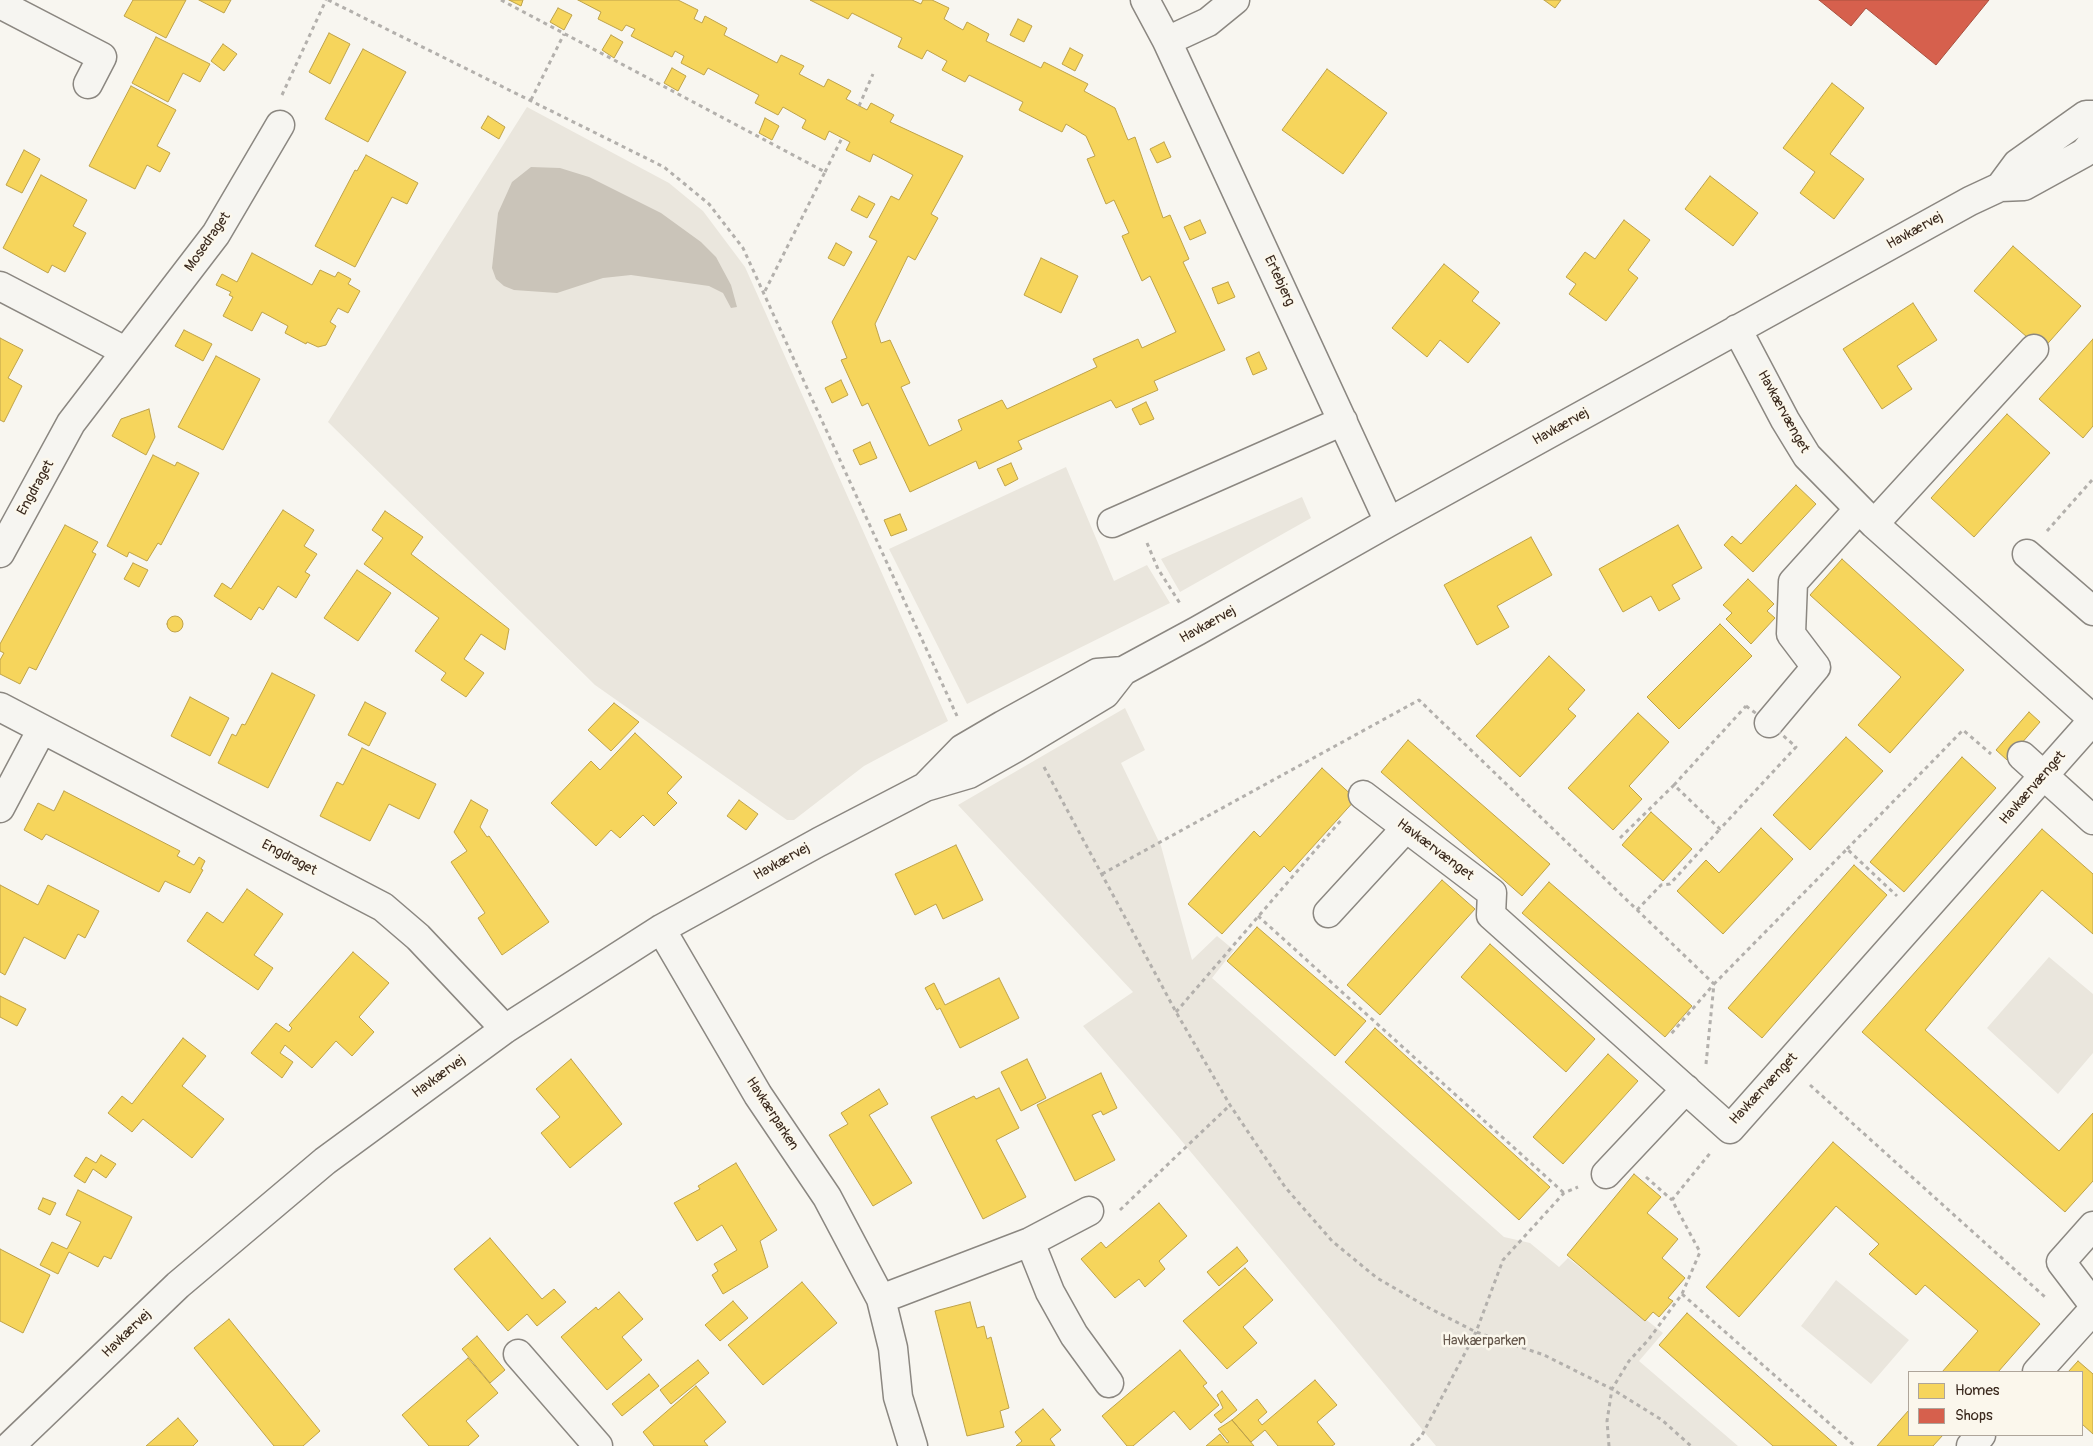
<!DOCTYPE html>
<html>
<head>
<meta charset="utf-8">
<style>
  body { margin:0 }
  #map { position:relative; width:2093px; height:1446px; overflow:hidden; background:#f8f6f0; font-family:Pangolin,sans-serif }
  canvas { display:block }
  .legend { position:absolute; left:1908px; top:1371px; width:175px; height:65px; box-sizing:border-box; background:#fbf7ec; border:1px solid #aea59a; margin:0; padding:6px 9px; list-style:none; font-size:15px; color:#3b2a1e }
  .legend li { display:flex; align-items:center; gap:10px; height:25px }
  .legend b { width:25px; border:1px solid #aea59a }
</style>
</head>
<body>
<div id="map">
<canvas width="2093" height="1446"></canvas>
<ul class="legend">
<li><b style="height:14px;background:#f6d55c"></b>Homes</li>
<li><b style="height:14px;background:#d6604d"></b>Shops</li>
</ul>
</div>
<script>
const g = document.querySelector('canvas').getContext('2d');
g.lineJoin = 'round';
function fill(path, color) { g.fillStyle = color; g.fill(path, 'evenodd'); }
const poly = rows => new Path2D(rows.map(r => 'M' + r).join(''));
function stroke(path, color, width, dash) { g.strokeStyle = color; g.lineWidth = width; g.lineCap = dash ? 'butt' : 'round'; g.setLineDash(dash || []); g.stroke(path); }
function drawText(font, color, halo, rows, align = 'center') {
  g.font = font + ' Pangolin,sans-serif'; g.lineWidth = 5; g.setLineDash([]); g.textBaseline = 'middle'; g.strokeStyle = halo; g.fillStyle = color; for (const [text, x, y, turn = 0] of rows) {
    g.save(); g.translate(x, y); g.rotate((+turn || 0) * Math.PI / 180); g.textAlign = isNaN(turn) ? turn : align; if (halo) g.strokeText(text, 0, 0); g.fillText(text, 0, 0); g.restore();
  }
}
const green = poly([
  [527,107,669,183,703,211,745,267,948,721,864,766,794,820,787,820,595,685,328,422],
  [1066,467,1114,581,1147,565,1170,603,967,704,889,549],
  [1302,497,1311,518,1180,592,1161,559],
  [1125,708,1145,750,1121,763,1161,846,1192,960,1217,936,1234,950,1212,978,1504,1237,1530,1243,1559,1267,1568,1258,1663,1333,1639,1361,1738,1446,1436,1446,1175,1133,1083,1026,1133,992,958,805],
  [2049,957,2093,994,2093,1053,2058,1094,1987,1028],
  [1836,1280,1909,1340,1871,1384,1801,1326]
]);
const water = poly([
  [531,167,560,168,589,177,661,213,701,242,716,257,731,285,737,307,731,308,723,293,709,286,631,275,603,278,557,293,514,290,504,286,496,279,492,268,498,213,512,182]
]);
const homes = poly([
  [133,0,186,0,166,38,124,16,133,0],
  [199,0,231,0,224,13,199,0],
  [509,0,523,0,521,6,509,0],
  [578,0,678,0,698,10,694,19,702,23,705,16,727,28,724,35,777,63,781,55,804,66,799,74,824,87,828,79,851,91,846,99,867,110,871,103,894,115,890,122,963,156,931,214,938,218,915,260,908,256,875,324,881,343,890,340,910,383,901,387,929,446,962,430,958,420,1002,400,1007,409,1097,367,1093,359,1138,339,1142,348,1176,332,1150,276,1142,281,1122,236,1129,233,1114,200,1106,204,1087,159,1095,156,1086,136,1066,124,1062,132,1019,110,1023,102,969,75,965,82,942,70,947,61,927,50,922,59,898,47,902,38,852,13,848,19,810,0,912,0,921,4,923,0,932,0,949,8,944,19,954,25,963,30,967,22,989,34,986,41,1041,68,1044,62,1088,84,1084,91,1115,108,1128,140,1135,137,1163,218,1170,215,1189,259,1183,262,1225,350,1154,381,1158,390,1116,408,1111,400,1018,441,1022,449,979,469,976,461,910,492,868,403,862,406,841,360,847,358,832,322,877,241,869,237,891,196,899,200,913,175,873,154,870,162,846,150,850,142,829,131,825,140,802,128,806,120,783,107,778,115,755,103,759,95,708,68,704,75,681,63,684,56,675,51,672,57,631,36,635,29,626,25,622,31,598,19,601,12,578,0],
  [1544,0,1561,0,1555,8,1544,0],
  [558,8,572,15,564,30,550,22,558,8],
  [1018,19,1032,26,1024,42,1010,35,1018,19],
  [329,33,350,44,330,84,309,72,329,33],
  [611,35,623,42,614,58,602,50,611,35],
  [156,37,210,64,200,82,183,73,168,102,132,83,156,37],
  [223,44,237,54,224,71,211,61,223,44],
  [1070,48,1083,55,1075,71,1062,64,1070,48],
  [363,49,406,72,368,142,325,119,363,49],
  [672,68,686,76,678,91,664,83,672,68],
  [1327,69,1387,113,1343,174,1282,130,1327,69],
  [1832,83,1864,108,1830,154,1864,179,1834,219,1800,193,1815,172,1783,148,1832,83],
  [131,86,176,110,157,146,170,153,160,172,147,165,135,189,89,166,131,86],
  [488,116,505,127,499,139,481,128,488,116],
  [765,118,779,126,772,140,759,133,765,118],
  [1164,142,1171,157,1157,163,1150,149,1164,142],
  [24,150,40,159,22,193,6,185,24,150],
  [366,155,418,183,407,204,392,197,355,267,315,246,355,170,357,171,366,155],
  [41,175,87,200,73,226,86,233,65,272,52,265,48,273,3,248,41,175],
  [1710,176,1758,213,1733,246,1685,209,1710,176],
  [859,196,875,204,867,218,851,210,859,196],
  [1200,220,1206,233,1190,240,1184,227,1200,220],
  [1624,220,1650,240,1628,270,1638,278,1606,321,1569,294,1576,284,1566,277,1585,252,1595,259,1624,220],
  [836,243,852,252,844,266,828,258,836,243],
  [2013,246,2081,306,2042,350,1974,291,2013,246],
  [252,253,312,285,320,270,335,277,338,272,351,279,348,284,360,291,348,313,338,308,330,322,336,326,326,345,318,347,307,342,306,344,285,333,288,326,262,312,252,331,223,316,233,297,229,295,231,292,216,285,222,274,237,282,252,253],
  [1041,258,1078,276,1061,313,1024,295,1041,258],
  [1444,264,1479,292,1472,301,1500,323,1468,363,1440,340,1427,357,1392,328,1444,264],
  [1228,282,1235,297,1218,304,1212,288,1228,282],
  [1913,303,1937,340,1897,366,1912,389,1882,409,1843,349,1913,303],
  [184,330,212,344,203,361,175,346,184,330],
  [0,338,23,350,8,378,22,386,4,422,0,420,0,338],
  [2093,339,2093,426,2083,438,2039,399,2093,339],
  [1259,352,1267,369,1253,375,1246,358,1259,352],
  [216,356,260,379,223,450,178,427,216,356],
  [841,380,848,395,832,403,825,388,841,380],
  [1146,402,1154,419,1140,425,1132,409,1146,402],
  [149,409,155,437,146,455,112,436,121,419,149,409],
  [2007,414,2050,453,1974,537,1931,498,2007,414],
  [870,442,877,458,860,465,853,450,870,442],
  [153,455,175,466,177,462,199,473,161,545,158,543,147,561,129,552,127,557,107,546,153,455],
  [1011,463,1018,479,1005,486,997,469,1011,463],
  [1796,485,1816,504,1753,572,1724,545,1732,536,1741,544,1796,485],
  [283,510,314,530,304,546,317,554,305,572,310,575,296,598,278,586,263,610,259,607,251,620,214,596,222,583,231,589,283,510],
  [385,511,423,537,411,554,509,629,505,650,481,634,464,659,484,673,466,697,441,680,446,673,415,651,439,618,364,564,383,538,372,530,385,511],
  [900,514,907,530,891,536,884,520,900,514],
  [65,525,98,542,92,552,96,554,36,670,29,667,20,684,0,674,0,660,4,653,0,651,0,644,65,525],
  [1678,525,1702,568,1672,585,1680,599,1659,611,1651,596,1623,612,1599,569,1678,525],
  [1531,537,1552,575,1497,606,1509,627,1477,645,1444,585,1531,537],
  [1842,559,1964,670,1890,753,1858,725,1901,677,1810,595,1842,559],
  [133,563,148,570,139,587,124,579,133,563],
  [357,570,391,593,358,641,324,618,357,570],
  [1748,579,1774,604,1767,611,1775,618,1751,644,1726,619,1732,613,1723,605,1748,579],
  '167 624a8 8 0 1 1 16 0a8 8 0 1 1-16 0Z',
  [1720,624,1752,656,1679,729,1647,697,1720,624],
  [1549,656,1585,690,1568,709,1576,716,1520,777,1476,736,1549,656],
  [272,673,315,695,268,788,218,763,232,734,236,736,242,724,245,725,272,673],
  [190,697,229,718,210,756,171,736,190,697],
  [365,702,386,713,369,746,348,735,365,702],
  [614,703,639,722,611,751,588,730,614,703],
  [2029,712,2040,722,2007,760,1996,750,2029,712],
  [1638,713,1669,742,1629,786,1642,799,1613,830,1568,788,1638,713],
  [635,733,682,777,667,793,677,803,654,826,643,815,620,838,611,830,596,846,551,803,591,761,600,770,635,733],
  [1846,737,1883,771,1810,850,1773,815,1846,737],
  [1408,740,1550,864,1522,896,1381,772,1408,740],
  [362,748,436,784,419,819,389,804,370,841,320,816,337,782,343,785,362,748],
  [1962,757,1996,788,1904,892,1870,862,1962,757],
  [1322,768,1356,799,1290,872,1284,866,1222,934,1188,904,1254,831,1260,837,1322,768],
  [64,791,180,851,177,856,194,865,199,857,205,861,201,869,203,870,190,893,165,881,159,892,46,834,42,840,24,830,38,803,54,811,64,791],
  [471,800,488,810,480,827,487,837,489,836,549,922,502,955,478,918,485,913,451,862,467,851,454,832,471,800],
  [739,800,758,814,746,830,727,816,739,800],
  [1651,812,1692,849,1663,881,1622,845,1651,812],
  [1761,828,1793,859,1723,934,1677,891,1706,860,1719,873,1761,828],
  [2042,829,2093,874,2093,934,2042,890,1925,1030,2059,1151,2093,1113,2093,1181,2065,1212,1862,1032,2042,829],
  [956,845,983,900,943,919,936,904,915,915,895,874,956,845],
  [1854,865,1887,895,1762,1038,1728,1008,1854,865],
  [1442,880,1475,909,1380,1015,1347,985,1442,880],
  [1549,882,1692,1006,1665,1037,1522,913,1549,882],
  [0,885,38,905,48,885,99,911,85,938,78,934,65,959,24,937,5,975,0,972,0,885],
  [247,889,283,914,254,955,273,968,258,990,187,941,207,912,223,923,247,889],
  [1257,927,1366,1021,1335,1056,1227,961,1257,927],
  [1490,944,1595,1039,1566,1072,1461,977,1490,944],
  [353,952,389,983,359,1017,374,1032,352,1056,336,1041,312,1068,285,1045,280,1053,293,1062,282,1078,251,1053,276,1023,289,1032,292,1028,289,1025,353,952],
  [999,978,1019,1018,960,1048,940,1008,937,1010,925,988,934,983,945,1005,999,978],
  [0,996,26,1009,17,1026,0,1017,0,996],
  [1375,1028,1550,1187,1519,1220,1345,1062,1375,1028],
  [183,1038,206,1056,182,1086,224,1119,192,1158,143,1119,132,1132,108,1113,122,1096,132,1104,183,1038],
  [1608,1054,1638,1081,1563,1164,1533,1137,1608,1054],
  [571,1059,622,1124,570,1168,541,1133,560,1117,536,1089,571,1059],
  [1027,1059,1046,1098,1021,1111,1001,1072,1027,1059],
  [1101,1073,1117,1108,1103,1115,1101,1111,1092,1115,1115,1160,1075,1181,1037,1105,1101,1073],
  [999,1088,1019,1128,996,1140,1026,1197,983,1219,931,1117,974,1096,976,1099,999,1088],
  [879,1089,888,1104,869,1115,912,1183,873,1206,829,1135,848,1124,841,1113,879,1089],
  [1833,1142,2040,1324,1998,1372,1942,1372,1978,1331,1925,1285,1916,1295,1869,1254,1879,1244,1836,1206,1739,1317,1706,1287,1833,1142],
  [101,1155,116,1164,106,1178,93,1169,85,1183,74,1176,86,1157,96,1163,101,1155],
  [736,1163,777,1230,760,1241,768,1267,723,1294,712,1275,718,1271,714,1264,737,1250,722,1225,697,1241,674,1203,700,1189,698,1186,736,1163],
  [1634,1174,1661,1197,1647,1213,1678,1239,1662,1258,1685,1278,1668,1298,1673,1301,1659,1317,1653,1312,1645,1321,1567,1255,1634,1174],
  [78,1190,132,1217,111,1259,104,1256,98,1267,69,1252,58,1274,40,1265,52,1242,67,1249,81,1222,66,1215,78,1190],
  [43,1198,56,1203,50,1215,38,1209,43,1198],
  [1159,1203,1187,1236,1159,1261,1165,1269,1145,1287,1139,1279,1115,1298,1081,1259,1101,1242,1106,1248,1159,1203],
  [490,1238,542,1299,554,1289,566,1302,537,1326,527,1314,508,1331,454,1269,490,1238],
  [1237,1247,1248,1261,1219,1286,1207,1272,1237,1247],
  [0,1249,50,1275,23,1333,0,1321,0,1249],
  [1245,1268,1273,1300,1243,1327,1257,1343,1227,1369,1183,1321,1245,1268],
  [802,1282,837,1323,763,1385,728,1345,802,1282],
  [619,1292,643,1319,622,1337,642,1360,607,1390,561,1337,596,1307,598,1310,619,1292],
  [733,1301,748,1318,720,1341,705,1325,733,1301],
  [970,1302,977,1328,984,1326,987,1339,991,1337,1009,1408,1000,1411,1004,1427,967,1436,935,1311,970,1302],
  [1687,1313,1837,1446,1773,1446,1659,1345,1687,1313],
  [229,1319,320,1431,303,1446,274,1446,194,1348,229,1319],
  [477,1336,505,1370,490,1383,462,1349,477,1336],
  [1180,1350,1207,1383,1203,1386,1219,1405,1190,1430,1174,1411,1133,1446,1127,1446,1102,1416,1180,1350],
  [468,1358,498,1393,466,1421,479,1436,468,1446,429,1446,402,1415,468,1358],
  [698,1360,709,1373,671,1404,660,1390,698,1360],
  [2078,1361,2093,1374,2093,1434,2082,1424,2082,1372,2068,1372,2078,1361],
  [649,1374,659,1386,622,1416,612,1404,649,1374],
  [1315,1380,1337,1405,1317,1422,1335,1444,1332,1446,1278,1446,1265,1430,1251,1442,1232,1420,1257,1399,1267,1412,1258,1420,1262,1425,1315,1380],
  [696,1386,726,1422,704,1441,708,1446,654,1446,643,1432,696,1386],
  [1222,1391,1237,1410,1221,1423,1214,1415,1223,1408,1217,1395,1222,1391],
  [1043,1409,1061,1430,1050,1439,1055,1446,1016,1446,1022,1441,1015,1432,1043,1409],
  [1909,1410,1909,1435,1943,1435,1933,1446,1877,1446,1909,1410],
  [178,1418,198,1441,193,1446,146,1446,178,1418],
  [1232,1420,1254,1446,1206,1446,1220,1434,1227,1443,1229,1442,1218,1429,1232,1420]
]);
const shops = poly([
  [1819,0,1989,0,1936,65,1866,8,1851,26,1819,0]
]);
const path = poly([
  [328,0,664,167,709,204,743,248,957,716],
  [501,0,825,172,764,293],
  [282,95,326,0],
  [531,100,564,34],
  [859,106,873,74],
  [825,172,842,138],
  [2047,531,2093,479],
  [1147,543,1158,569,1181,605],
  [1746,706,1769,723,1796,747,1720,829,1674,785,1746,706],
  [1044,767,1176,1012,1230,1105,1285,1187,1332,1241,1377,1278,1429,1308,1476,1332,1544,1355,1612,1389,1662,1420,1691,1446],
  [1620,838,1674,785],
  [1847,849,1963,730,1991,754],
  [1102,874,1419,700,1714,984,1671,1034],
  [1637,910,1661,885,1670,884,1720,829],
  [1258,916,1564,1193],
  [1176,1012,1343,818],
  [1706,1064,1714,984,1847,849,1897,896],
  [1810,1085,2045,1297],
  [1646,1177,1672,1200],
  [1120,1210,1230,1105],
  [1682,1294,1855,1446],
  [1411,1446,1421,1437,1476,1332,1503,1260,1564,1193,1578,1187],
  [1609,1446,1607,1421,1612,1389,1629,1361,1649,1339,1682,1294,1700,1252,1672,1200,1711,1152]
]);
const minor = poly([
  [1145,0,1167,41,1389,522],
  [0,4,102,57,88,84],
  [1167,41,1208,22,1235,0],
  [2000,187,2017,164,2086,115,2093,115],
  [0,286,125,351],
  [1737,329,1785,420,1807,456,1874,524,2093,719],
  [1112,523,1343,421],
  [1874,524,2034,349],
  [0,553,71,423,216,234,280,125],
  [2027,554,2093,611],
  [0,707,383,907,418,937,505,1029],
  [1769,723,1816,667,1791,634,1793,582,1858,510],
  [2022,756,2093,820],
  [926,786,962,749,1003,725,1097,673,1123,671,1197,631,1389,522,1970,201,2000,187,2024,186,2084,153,2093,142],
  [1363,795,1492,893,1491,915,1730,1129,2093,720],
  [0,808,42,729],
  [1328,913,1406,828],
  [661,929,758,1095,827,1197,881,1299,893,1348,898,1397,913,1446],
  [1606,1174,1686,1089],
  [2093,1226,2061,1262,2093,1304],
  [1030,1242,1050,1292,1074,1335,1109,1383],
  [881,1299,1030,1242,1089,1211],
  [518,1354,598,1446],
  [2037,1372,2093,1310],
  [10,1446,178,1285,325,1161,505,1029,661,929,819,842,925,787,969,774,1017,747,1105,694,1123,671],
  [1971,1446,1981,1435]
]);
const streetNames = [
  ["Havkærvej",1915,231,-29],
  ["Mosedraget",208,242,-55],
  ["Ertebjerg",1279,281,65],
  ["Havkærvænget",1783,412,61],
  ["Havkærvej",1561,427,-29],
  ["Engdraget",36,488,-61],
  ["Havkærvej",1208,625,-29],
  ["Havkærvænget",2033,788,-49],
  ["Havkærvænget",1435,850,37],
  ["Engdraget",289,858,28],
  ["Havkærvej",782,862,-29],
  ["Havkærvej",439,1077,-36],
  ["Havkærvænget",1764,1089,-47],
  ["Havkærparken",772,1114,57],
  ["Havkærvej",127,1334,-44]
];
const parkNames = [
  ["Havkærparken",1484,1341]
];
fill(green, '#eae6dd');
fill(water, '#cac4b9');
fill(homes, '#f6d55c');
stroke(homes, '#bea249', 1);
fill(shops, '#d6604d');
stroke(shops, '#a8503f', 1);
stroke(minor, '#8b8781', 31);
stroke(path, '#b3b0ac', 3, [4, 4]);
stroke(minor, '#f6f5f1', 28);
drawText('14px', '#3b2a1e', '#fbf7ec', streetNames);
drawText('14px', '#64564a', '#fbf7ec', parkNames);
</script>
</body>
</html>
